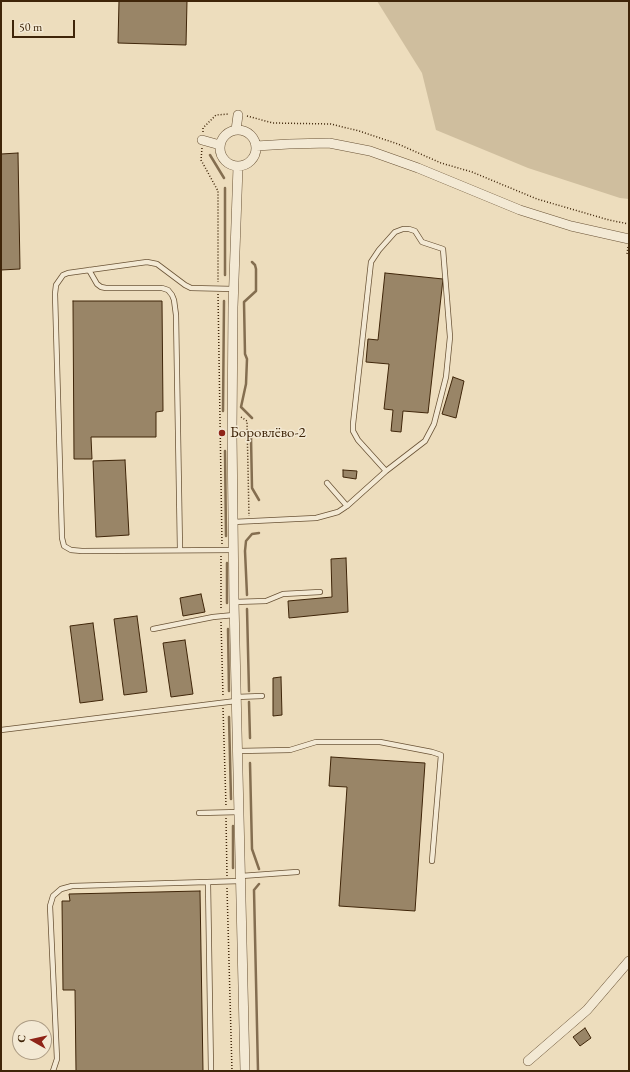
<!DOCTYPE html>
<html>
<head>
<meta charset="utf-8">
<style>
  body { margin:0 }
  #map { position:relative; width:630px; height:1072px; overflow:hidden; background:#edddbd; font-family:"EB Garamond",serif }
  canvas { display:block }
  .frame { position:absolute; inset:0; border:2px solid #3f2509; pointer-events:none }
  .north { position:absolute; left:12px; top:1020px; width:40px; height:40px; box-sizing:border-box; background:#f3e9d4; border:1px solid #ab9b83; border-radius:50%; rotate:278deg; font-size:11px; font-weight:700; line-height:16px; text-align:center; color:#3f2509 }
  .north::after { content:''; display:block; margin:auto; width:14px; height:18px; background:#8f2418; clip-path:polygon(50% 0,100% 100%,50% 72%,0 100%) }
  .scale { position:absolute; left:12px; top:20px; width:63px; height:18px; box-sizing:border-box; border:2px solid #3f2509; border-top:0; padding-left:5px; font-size:12px; line-height:14px; white-space:nowrap; color:#3f2509; -webkit-text-stroke:3px #f3e9d4; paint-order:stroke }
</style>
</head>
<body>
<div id="map">
<canvas width="630" height="1072"></canvas>
<div class="frame"></div>
<div class="north">С</div>
<div class="scale">50 m</div>
</div>
<script>
const g = document.querySelector('canvas').getContext('2d');
g.lineJoin = 'round';
function fill(path, color) { g.fillStyle = color; g.fill(path, 'evenodd'); }
const poly = rows => new Path2D(rows.map(r => 'M' + r).join(''));
function stroke(path, color, width, dash) { g.strokeStyle = color; g.lineWidth = width; g.lineCap = dash ? 'butt' : 'round'; g.setLineDash(dash || []); g.stroke(path); }
function drawText(font, color, halo, rows, align = 'center') {
  g.font = font + ' "EB Garamond",serif'; g.lineWidth = 3; g.setLineDash([]); g.textBaseline = 'middle'; g.strokeStyle = halo; g.fillStyle = color; for (const [text, x, y, turn = 0] of rows) {
    g.save(); g.translate(x, y); g.rotate((+turn || 0) * Math.PI / 180); g.textAlign = isNaN(turn) ? turn : align; if (halo) g.strokeText(text, 0, 0); g.fillText(text, 0, 0); g.restore();
  }
}
const green = poly([
  [377,1,629,1,629,199,620,198,528,168,436,130,422,73]
]);
const stream = poly([
  [210,155,224,178],
  [252,262,255,265,256,269,256,291,244,302,245,354,247,359,246,384,241,407,252,418],
  [225,275,225,188],
  [223,411,224,301],
  [251,437,252,488,259,500],
  [225,451,226,536],
  [227,563,227,603],
  [247,595,245,551,246,541,252,534,259,533],
  [247,609,249,691],
  [228,629,229,691],
  [249,702,250,738],
  [229,717,231,799],
  [250,763,252,849,259,869],
  [233,826,233,868],
  [258,1071,254,890,259,884]
]);
const building = poly([
  [119,1,187,1,186,45,118,43,119,1],
  [18,153,20,269,1,270,1,154,18,153],
  [385,273,443,279,428,413,403,411,401,432,391,431,393,410,384,409,389,364,366,362,368,339,378,340,385,273],
  [73,301,162,301,163,411,156,412,156,437,91,437,92,459,74,459,73,301],
  [453,377,464,381,456,418,442,414,453,377],
  [125,460,129,535,96,537,93,461,125,460],
  [343,470,357,471,356,479,343,477,343,470],
  [346,558,348,612,289,618,288,601,332,597,331,559,346,558],
  [201,594,205,612,183,616,180,598,201,594],
  [137,616,147,692,124,695,114,619,137,616],
  [93,623,103,700,80,703,70,626,93,623],
  [185,640,193,694,171,697,163,643,185,640],
  [281,677,282,715,273,716,273,678,281,677],
  [331,757,425,763,415,911,339,906,347,787,329,786,331,757],
  [200,891,203,1071,76,1071,75,990,63,990,62,901,70,901,69,894,200,891],
  [585,1028,591,1038,580,1046,573,1037,585,1028]
]);
const path = poly([
  [247,116,273,123,331,124,359,131,398,144,441,163,472,172,537,199,609,220,629,224],
  [203,132,203,128,216,115,229,114],
  [202,148,201,160,218,191,218,282],
  [628,247,627,254,629,254],
  [218,294,222,544],
  [241,417,247,421,249,516],
  [221,556,221,610],
  [221,622,223,696],
  [223,708,226,806],
  [226,818,227,876],
  [227,888,232,1071]
]);
const service = poly([
  [89,270,97,284,101,287,106,288,162,288,168,290,172,295,174,300,176,315,180,550],
  [327,483,347,506],
  [233,522,316,518,338,512,347,506,386,471,425,441,434,424,446,377,450,337,443,249,422,242,415,231,409,229,403,229,395,232,379,250,371,262,353,424,353,431,358,440,386,471],
  [234,550,82,551,71,550,64,546,62,538,55,294,56,285,63,275,68,273,147,262,157,264,185,285,191,288,234,289],
  [234,602,266,601,283,594,320,592],
  [153,629,213,617,234,615],
  [236,697,262,696],
  [1,730,236,701],
  [238,751,290,750,316,742,380,742,432,752,441,755,432,861],
  [199,813,240,812],
  [241,876,297,872],
  [208,883,211,1071],
  [53,1071,57,1059,50,906,53,896,61,889,72,886,241,881]
]);
const minor = poly([
  '220 148a18 18 0 1 1 36 0a18 18 0 1 1-36 0Z',
  [236,130,238,115],
  [202,140,220,145],
  [256,146,289,144,329,143,370,151,418,168,520,210,571,226,629,239],
  [238,167,233,307,232,433,234,602,245,1071],
  [528,1061,587,1010,629,961]
]);
const markers = [
  [222,433,4,"#8f2418"]
];
const poiNames = [
  ["Боровлёво-2",230,433]
];
fill(green, '#cfbe9e');
stroke(stream, '#846e50', 2.5);
fill(building, '#998567');
stroke(building, '#3f2509', 1);
stroke(service, '#6a5336', 6);
stroke(minor, '#6a5336', 10);
stroke(path, '#3f2509', 1.5, [1, 2]);
stroke(service, '#f3e9d4', 4.5);
stroke(minor, '#f3e9d4', 9);
for (const [x, y, r, color] of markers) { const dot = new Path2D(); dot.arc(x, y, r, 0, 2 * Math.PI); g.fillStyle = color; g.fill(dot); stroke(dot, '#f3e9d4', 1.5); }
drawText('15px', '#3f2509', '#f3e9d4', poiNames, 'left');
</script>
</body>
</html>
